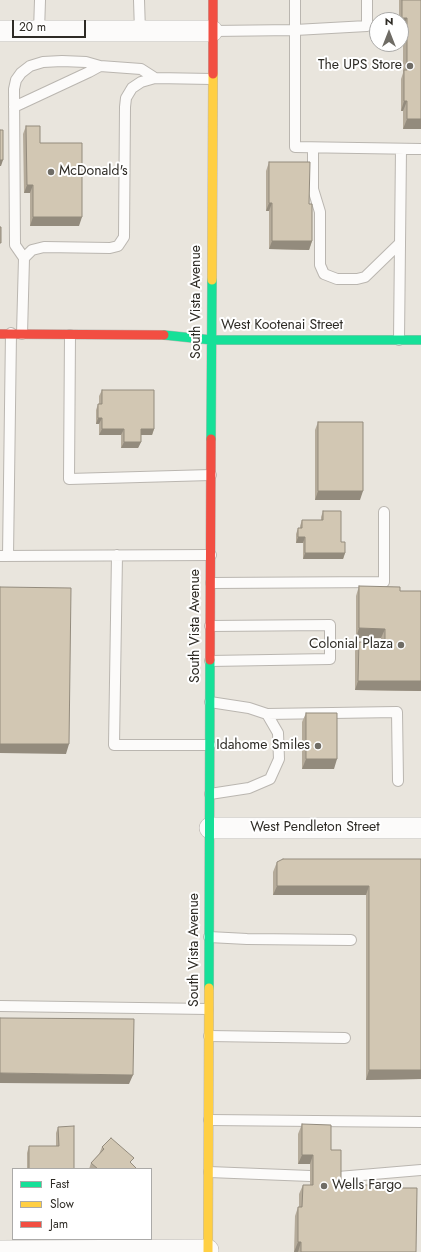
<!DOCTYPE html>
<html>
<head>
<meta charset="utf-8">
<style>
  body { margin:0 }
  #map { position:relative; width:421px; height:1252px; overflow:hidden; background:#e9e5dd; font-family:Jost,sans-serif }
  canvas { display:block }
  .legend { position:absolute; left:12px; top:1168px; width:140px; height:72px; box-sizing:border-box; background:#fff; border:1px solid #abaaa8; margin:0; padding:5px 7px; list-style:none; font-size:12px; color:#2e2b25 }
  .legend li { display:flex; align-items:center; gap:8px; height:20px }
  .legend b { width:20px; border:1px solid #abaaa8 }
  .north { position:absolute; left:369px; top:12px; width:40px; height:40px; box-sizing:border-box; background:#fff; border:1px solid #abaaa8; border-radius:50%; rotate:0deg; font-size:11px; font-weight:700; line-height:16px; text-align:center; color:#2e2b25 }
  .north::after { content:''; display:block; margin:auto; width:14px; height:18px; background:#6f6c65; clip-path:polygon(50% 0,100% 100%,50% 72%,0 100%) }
  .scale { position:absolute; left:12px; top:20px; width:74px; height:18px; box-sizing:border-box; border:2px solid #2e2b25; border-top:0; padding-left:5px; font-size:12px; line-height:14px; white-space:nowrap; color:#2e2b25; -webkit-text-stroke:3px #fff; paint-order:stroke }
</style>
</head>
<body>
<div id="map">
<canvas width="421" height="1252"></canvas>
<ul class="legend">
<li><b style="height:5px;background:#16e098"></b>Fast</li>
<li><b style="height:5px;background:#ffcf43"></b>Slow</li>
<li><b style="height:5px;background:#f24e42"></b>Jam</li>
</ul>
<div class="north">N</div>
<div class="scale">20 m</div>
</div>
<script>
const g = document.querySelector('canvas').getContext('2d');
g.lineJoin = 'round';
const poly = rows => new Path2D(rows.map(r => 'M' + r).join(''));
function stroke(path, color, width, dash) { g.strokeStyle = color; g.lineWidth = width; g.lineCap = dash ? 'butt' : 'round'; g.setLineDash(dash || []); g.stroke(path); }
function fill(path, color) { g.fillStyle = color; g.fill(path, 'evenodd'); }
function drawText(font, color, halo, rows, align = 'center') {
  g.font = font + ' Jost,sans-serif'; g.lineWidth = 4; g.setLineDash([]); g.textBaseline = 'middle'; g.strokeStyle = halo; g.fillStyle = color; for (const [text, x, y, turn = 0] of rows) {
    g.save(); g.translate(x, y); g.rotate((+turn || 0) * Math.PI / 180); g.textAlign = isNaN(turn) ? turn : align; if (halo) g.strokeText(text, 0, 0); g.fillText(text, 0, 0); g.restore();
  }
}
const lane = poly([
  [139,0,140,31],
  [295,0,295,147,421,149],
  [39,31,40,0],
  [212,31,295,30,367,26,367,0],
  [14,107,89,72,100,66],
  [313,148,313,189,320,212,320,265,324,274,337,279,357,279,365,277,400,243],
  [24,258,15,245,14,89,16,80,21,73,30,66,43,62,62,61,86,62,100,66,141,69,155,78],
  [22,334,24,258,32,250,44,247,110,248,118,246,124,237,125,107,126,98,132,88,141,82,155,78,212,79],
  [70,335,69,479,211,475],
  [399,340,401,149],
  [117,555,114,745,210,745],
  [0,556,211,555],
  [8,556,11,333],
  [211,583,384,582,384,512],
  [210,626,330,625,330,659,210,661],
  [267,714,397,712,398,781],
  [210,794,249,788,270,779,279,759,278,733,267,714,249,708,210,702],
  [209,937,247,939,351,940],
  [0,1006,208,1009],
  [209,1036,345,1038],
  [209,1120,421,1122],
  [209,1172,310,1176],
  [338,1177,421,1170]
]);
const street = poly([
  [0,31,212,31],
  [210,828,421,828],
  [0,1251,208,1250]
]);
const fast = poly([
  [164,335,212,340,421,340],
  [211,439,212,280],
  [209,988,210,660]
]);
const slow = poly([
  [212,280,213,74],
  [208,1252,209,988]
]);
const jam = poly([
  [213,74,213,0],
  [0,334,164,335],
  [210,660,211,439]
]);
const wall = poly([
  [399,0,421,0,421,129,403,129,403,111,401,111,401,79,403,73,403,27,401,27,401,20,399,20],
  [26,126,40,143,79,226,30,226,30,193,24,193,23,134],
  [269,162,309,204,312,241,309,250,269,249,269,211,266,211,266,171],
  [102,390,154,429,152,435,141,435,141,442,138,448,121,448,121,435,99,435,99,424,96,424,96,410,98,404,99,404,99,396],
  [318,422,360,500,315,500,315,430],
  [323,511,341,542,345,553,343,559,303,559,303,543,296,543,296,534,298,528,300,528,300,526,302,520,321,520,321,517],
  [359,586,400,591,421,591,421,691,355,690,355,651,359,642,381,642,381,638,356,638,356,596],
  [306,713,334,769,302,769,302,722],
  [421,859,421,1079,366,1080,366,895,273,895,273,872,277,862],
  [302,1124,331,1150,341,1185,394,1188,416,1252,294,1252,295,1216,298,1207,299,1207,299,1194,303,1185,310,1185,310,1164,298,1164,298,1134],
  [58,1127,74,1169,27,1169,27,1153,29,1146,56,1146,56,1133],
  [102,1147,132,1164,137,1169,89,1169,91,1163,99,1154]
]);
const shadedWall = poly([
  [402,18,407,18,403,27,401,27,401,21],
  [404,101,407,101,403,111,401,111],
  [407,119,421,119,421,129,403,129],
  [0,160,3,160,1,166,0,166],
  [27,185,33,185,30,193,24,193],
  [269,203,272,203,269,211,266,211],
  [33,217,82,217,79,226,30,226],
  [272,241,312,241,309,250,269,249],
  [98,418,102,418,99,424,96,424],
  [102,429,124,429,121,435,99,435],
  [141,429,154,429,152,435,138,435],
  [124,442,141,442,138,448,121,448],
  [318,491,363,491,360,500,315,500],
  [298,537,305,537,303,543,296,543],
  [305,553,345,553,343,559,303,559],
  [359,628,385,629,381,638,356,638],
  [358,681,421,681,421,691,355,690],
  [0,744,69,744,66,754,0,753],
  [306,759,337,759,334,769,302,769],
  [277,886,369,886,366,895,273,895],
  [369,1070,421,1070,421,1079,366,1080],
  [0,1073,133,1075,129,1084,0,1083],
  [302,1155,313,1155,310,1164,298,1164],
  [298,1242,301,1242,298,1252,294,1252]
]);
const building = poly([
  [402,0,421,0,421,119,407,119,407,101,404,101,404,70,407,70,407,18,402,18,402,0],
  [26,126,40,126,40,143,82,143,82,217,33,217,33,185,27,185,26,126],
  [0,130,3,130,3,160,0,160,0,130],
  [269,162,310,162,309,204,312,204,312,241,272,241,272,203,269,203,269,162],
  [0,227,1,227,1,243,0,243,0,227],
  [102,390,154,390,154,429,141,429,141,442,124,442,124,429,102,429,102,418,98,418,98,404,102,404,102,390],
  [318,422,363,422,363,491,318,491,318,422],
  [323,511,341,511,341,542,345,542,345,553,305,553,305,537,298,537,298,528,302,528,302,520,323,520,323,511],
  [359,586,400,587,400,591,421,591,421,681,358,681,359,642,385,642,385,629,359,628,359,586],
  [0,587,71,588,69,744,0,744,0,587],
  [306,713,337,713,337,759,306,759,306,713],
  [283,859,421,859,421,1070,369,1070,369,886,277,886,277,862,283,859],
  [0,1018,134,1019,133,1075,0,1073,0,1018],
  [302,1124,331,1125,331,1150,341,1150,341,1185,394,1185,394,1188,417,1188,416,1252,301,1252,301,1242,298,1242,298,1207,302,1207,303,1185,313,1185,313,1155,302,1155,302,1124],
  [74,1126,74,1169,29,1169,29,1146,59,1146,58,1127,74,1126],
  [111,1138,134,1158,130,1162,137,1169,98,1169,91,1163,104,1149,102,1147,111,1138]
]);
const markers = [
  [410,66,4,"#6f6c65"],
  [51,172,4,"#6f6c65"],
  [401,645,4,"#6f6c65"],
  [318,746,4,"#6f6c65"],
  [324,1186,4,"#6f6c65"]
];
const poiNames = [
  ["The UPS Store",402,66],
  ["McDonald's",59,172,"left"],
  ["Colonial Plaza",393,645],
  ["Idahome Smiles",310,746],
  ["Wells Fargo",332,1186,"left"]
];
const streetNames = [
  ["South Vista Avenue",197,302,-90],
  ["West Kootenai Street",282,326],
  ["South Vista Avenue",196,626,-90],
  ["West Pendleton Street",315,828],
  ["South Vista Avenue",195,950,-90]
];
stroke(lane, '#bab6b0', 12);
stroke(street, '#bab6b0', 22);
stroke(fast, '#bab6b0', 10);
stroke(slow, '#bab6b0', 10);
stroke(jam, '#bab6b0', 10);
stroke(lane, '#fcfbfa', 10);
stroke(street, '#fcfbfa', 21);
stroke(fast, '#16e098', 9);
stroke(slow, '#ffcf43', 9);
stroke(jam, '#f24e42', 9);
fill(wall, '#b5ab9a');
fill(shadedWall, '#938b7d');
fill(building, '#d2c7b3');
stroke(building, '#938b7d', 1);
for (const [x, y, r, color] of markers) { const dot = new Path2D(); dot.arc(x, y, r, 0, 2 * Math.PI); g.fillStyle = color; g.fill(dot); stroke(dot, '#fff', 1.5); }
drawText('14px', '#2e2b25', '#fff', poiNames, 'right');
drawText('14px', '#2e2b25', '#fff', streetNames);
</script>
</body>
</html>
